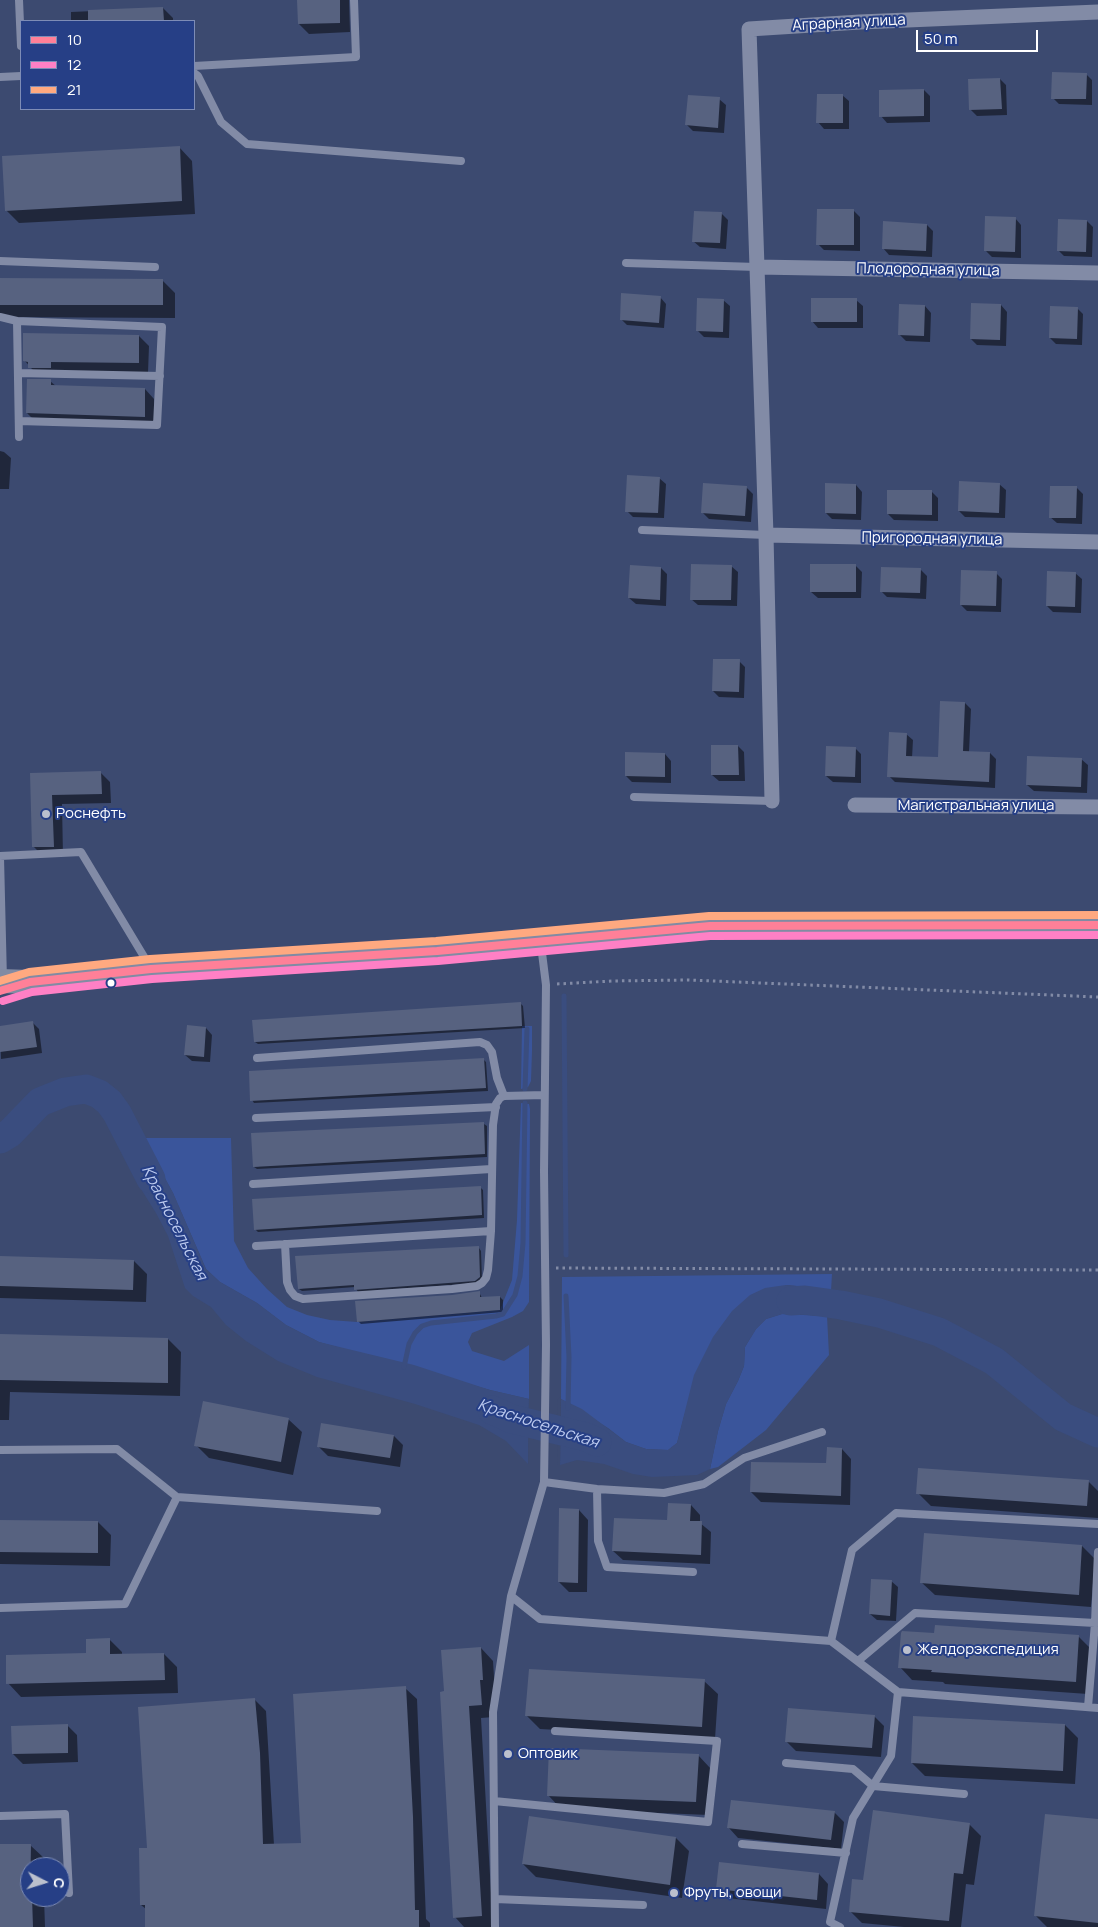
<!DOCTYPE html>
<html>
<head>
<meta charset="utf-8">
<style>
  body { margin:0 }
  #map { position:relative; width:1098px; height:1927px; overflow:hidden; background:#3c4a70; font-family:Manrope,sans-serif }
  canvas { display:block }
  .legend { position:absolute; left:20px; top:20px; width:175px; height:90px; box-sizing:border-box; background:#263f86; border:1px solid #7d8cb6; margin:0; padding:6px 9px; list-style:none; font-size:15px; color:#fff }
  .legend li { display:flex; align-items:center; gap:10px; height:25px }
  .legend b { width:25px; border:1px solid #7d8cb6 }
  .north { position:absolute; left:20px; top:1857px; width:50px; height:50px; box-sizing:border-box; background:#263f86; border:1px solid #7d8cb6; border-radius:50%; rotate:95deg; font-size:14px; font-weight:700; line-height:20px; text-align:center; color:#fff }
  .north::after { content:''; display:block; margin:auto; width:18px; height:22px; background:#bbc0cd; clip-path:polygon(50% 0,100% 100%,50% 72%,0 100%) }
  .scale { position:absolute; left:916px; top:30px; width:122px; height:22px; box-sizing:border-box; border:2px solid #fff; border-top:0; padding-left:6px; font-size:15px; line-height:18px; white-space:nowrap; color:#fff; -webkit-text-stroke:4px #263f86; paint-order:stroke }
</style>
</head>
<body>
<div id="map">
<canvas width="1098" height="1927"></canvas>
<ul class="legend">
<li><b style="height:6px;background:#ff8098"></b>10</li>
<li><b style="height:6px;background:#ff80c5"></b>12</li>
<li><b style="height:6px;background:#ffa980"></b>21</li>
</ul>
<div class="north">С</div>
<div class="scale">50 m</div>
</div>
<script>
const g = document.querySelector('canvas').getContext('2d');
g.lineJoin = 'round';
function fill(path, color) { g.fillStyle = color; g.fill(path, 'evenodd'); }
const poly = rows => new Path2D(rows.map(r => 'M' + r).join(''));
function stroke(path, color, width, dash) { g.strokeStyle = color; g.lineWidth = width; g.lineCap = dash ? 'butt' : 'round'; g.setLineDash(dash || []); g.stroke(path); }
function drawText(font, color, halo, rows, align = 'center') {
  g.font = font + ' Manrope,sans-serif'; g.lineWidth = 4; g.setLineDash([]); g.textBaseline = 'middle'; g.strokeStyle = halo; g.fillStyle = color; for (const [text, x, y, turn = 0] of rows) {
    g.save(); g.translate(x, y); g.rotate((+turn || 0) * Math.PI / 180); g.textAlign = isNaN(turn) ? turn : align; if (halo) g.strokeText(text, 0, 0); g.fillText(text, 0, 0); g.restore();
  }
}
const green = poly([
  [522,1026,532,1026,532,1051,531,1081,528,1087,521,1089],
  [521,1103,529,1104,530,1109,529,1302,523,1311,512,1317,472,1333,468,1342,472,1351,504,1361,529,1345,529,1399,490,1390,319,1342,286,1325,257,1303,220,1282,206,1269,173,1193,143,1138,231,1138,234,1241,248,1268,267,1289,287,1307,307,1315,330,1320,357,1322,500,1310,512,1280,517,1220],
  [832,1274,831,1291,808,1287,786,1285,685,1413,677,1443,668,1450,646,1449,626,1442,608,1428,561,1399,562,1277],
  [782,1314,827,1316,829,1355,766,1430,718,1467,710,1469,718,1431,726,1404,738,1381,744,1366,745,1347,756,1329,766,1319]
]);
const water = poly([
  [143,1138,173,1193,206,1269,220,1282,257,1303,286,1325,319,1342,414,1365,490,1390,529,1399,528,1464,506,1441,479,1425,415,1404,317,1377,278,1361,246,1341,226,1325,211,1307,193,1296,185,1288,168,1236,156,1213,136,1181,121,1151],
  [786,1285,808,1287,831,1291,827,1316,782,1314,766,1319,756,1329,745,1347,744,1366,738,1381,726,1404,718,1431,710,1469,697,1475,652,1477,633,1474,604,1464,577,1460,560,1465,561,1399,582,1409,626,1442,646,1449,668,1450,677,1443,694,1375,713,1337,732,1311,750,1295,765,1288]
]);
const pier = poly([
  [561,1396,560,1465,557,1465,558,1399],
  [529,1397,531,1399,531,1464,528,1464]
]);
const shadow = poly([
  [298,0,349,0,350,32,309,34,299,24],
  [163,8,173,18,173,21,71,21,71,12],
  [1086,74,1092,80,1092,105,1059,104,1053,98],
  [1000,79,1006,85,1007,115,977,116,970,109],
  [924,90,930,96,930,122,887,123,881,116],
  [842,95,849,101,849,129,824,129,818,122],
  [719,99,726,105,724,133,693,131,687,125],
  [179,147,192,161,195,214,19,223,6,210],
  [854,211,860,217,860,251,824,250,818,244],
  [721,213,728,220,726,249,700,247,693,241],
  [1015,218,1021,225,1021,258,992,257,986,251],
  [1087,221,1093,227,1092,257,1064,256,1058,250],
  [927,225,933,231,932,257,889,255,883,248],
  [0,280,162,280,175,293,175,318,0,317],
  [660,297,666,304,664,328,627,325,621,319],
  [723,300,730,306,729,338,704,337,698,331],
  [856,300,863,306,863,328,818,328,812,321],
  [1001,305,1007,312,1006,346,977,345,971,339],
  [925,306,931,313,930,342,906,341,899,334],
  [1077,308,1083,314,1082,345,1056,344,1050,338],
  [139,336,149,346,148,373,39,377,25,361],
  [50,381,57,387,145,389,154,399,154,426,37,423,27,413],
  [0,451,4,452,11,458,9,489,0,489],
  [659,478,666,484,664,518,633,517,627,511],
  [999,484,1006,490,1005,518,965,517,959,511],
  [856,485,862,492,861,520,832,519,826,513],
  [746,487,753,494,751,522,709,519,703,513],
  [1077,488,1083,494,1082,524,1057,523,1050,517],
  [932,492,938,498,938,521,894,520,888,514],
  [855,565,862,572,861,598,818,598,811,592],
  [731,566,738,572,737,606,698,605,691,599],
  [661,568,667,574,666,606,636,604,629,598],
  [921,570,927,576,926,599,887,597,881,591],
  [996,573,1002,579,1001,612,967,611,961,605],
  [1075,573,1082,579,1081,613,1053,612,1047,606],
  [739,661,745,667,744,698,719,697,713,691],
  [965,703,971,709,969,752,990,753,996,759,995,788,895,782,889,776,906,734,913,740,912,758,939,759],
  [738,746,744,752,745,781,719,781,712,775],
  [855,748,861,754,861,783,833,782,826,776],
  [665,754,671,761,671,783,632,782,626,776],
  [1081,759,1088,765,1087,793,1034,791,1027,785],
  [101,773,110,782,111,803,62,804,63,856,43,856,33,846,31,774],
  [521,1004,523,1006,525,1028,258,1044,255,1042],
  [33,1023,39,1029,42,1053,1,1059,0,1027],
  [206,1028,212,1035,210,1062,192,1061,185,1055],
  [483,1059,486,1062,488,1091,254,1103,252,1100],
  [484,1124,487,1126,487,1157,257,1169,254,1167],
  [480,1187,483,1190,484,1218,258,1232,255,1229],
  [479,1248,481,1251,482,1280,478,1283,358,1292,355,1287,302,1291,299,1289],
  [0,1257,134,1261,147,1274,146,1302,0,1298],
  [479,1292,482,1298,500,1297,503,1300,503,1312,361,1324,358,1321,453,1296],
  [0,1335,168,1339,181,1352,180,1396,10,1392,9,1420,0,1420],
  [288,1419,302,1432,293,1475,209,1458,196,1445],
  [394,1436,403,1445,400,1467,328,1456,318,1446],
  [842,1449,851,1459,850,1505,761,1502,751,1492,827,1464],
  [1088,1481,1098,1491,1098,1518,931,1506,918,1493],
  [691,1505,700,1515,700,1523,711,1532,710,1564,623,1560,613,1551,668,1521],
  [579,1510,588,1520,587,1592,569,1592,559,1582],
  [0,1521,98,1522,111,1535,110,1566,0,1564],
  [1082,1546,1095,1559,1091,1607,935,1595,921,1582],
  [891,1581,898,1587,896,1621,877,1620,870,1614],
  [1079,1637,1091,1649,1088,1694,945,1684,943,1682,912,1680,900,1667],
  [109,1639,122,1652,122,1655,164,1654,177,1667,178,1693,21,1697,8,1683,88,1654],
  [481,1648,493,1661,495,1692,494,1717,481,1718,493,1927,464,1927,455,1917,445,1693],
  [704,1681,718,1694,715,1739,540,1729,527,1716],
  [405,1688,417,1699,426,1919,430,1923,430,1927,147,1927,146,1909,141,1905,148,1849,255,1700,266,1711,274,1845,302,1844],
  [874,1716,884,1726,881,1757,796,1751,786,1741],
  [67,1725,77,1735,78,1762,23,1764,13,1754],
  [1065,1725,1078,1738,1075,1784,925,1776,912,1763],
  [698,1755,711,1769,709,1815,561,1809,548,1795],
  [834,1812,844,1822,841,1849,738,1838,729,1828],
  [1098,1821,1098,1927,1047,1927,1036,1916],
  [969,1824,981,1836,974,1885,966,1884,961,1927,904,1927,862,1923,850,1911,864,1882],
  [676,1838,689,1851,682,1898,536,1877,523,1864],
  [30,1845,44,1858,44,1867,30,1867,30,1897,44,1897,45,1927,0,1927,0,1846],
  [819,1874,828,1884,826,1909,727,1898,717,1888]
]);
const stream = poly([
  [564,996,566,1255],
  [525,1089,527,1029],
  [566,1296,569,1357,568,1408],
  [404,1367,409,1344,415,1333,422,1326,431,1323,496,1316,503,1314,515,1295,520,1276,523,1243,525,1103]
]);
const river = poly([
  [0,1139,10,1133,40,1102,65,1092,86,1089,99,1094,109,1102,117,1113,151,1179],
  [791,1301,805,1300,841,1305,879,1313,939,1332,994,1361,1063,1417,1098,1433],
  [492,1410,512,1419,586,1437,597,1442]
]);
const building = poly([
  [297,0,340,0,340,23,298,24],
  [163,7,164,21,88,21,88,10],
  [1052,72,1087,73,1086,99,1051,99],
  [1000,78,1002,109,969,110,968,79],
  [924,89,924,116,879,117,879,90],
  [817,94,843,94,843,123,816,123],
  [688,95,720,97,718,128,685,125],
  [180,146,182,201,5,211,2,156],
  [817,209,854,209,854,245,816,245],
  [694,211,722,212,720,243,692,242],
  [985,216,1016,217,1015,252,984,251],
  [1058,219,1087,220,1086,252,1057,251],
  [883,221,927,224,926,251,882,249],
  [0,278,163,279,163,305,0,305],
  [621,293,661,296,659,323,620,320],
  [697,298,724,299,723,332,696,331],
  [811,298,857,298,857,322,811,322],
  [971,303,1001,304,1000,340,970,339],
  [899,304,925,305,924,336,898,335],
  [1050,306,1078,307,1077,339,1049,338],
  [23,333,139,335,139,363,51,362,51,368,28,368,28,362,23,361],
  [27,379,51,379,51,385,145,388,145,417,26,413],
  [627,475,660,477,658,513,625,512],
  [959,481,1000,483,999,513,958,511],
  [703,483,747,486,745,516,701,513],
  [825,483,856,484,856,514,825,513],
  [1050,486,1077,486,1076,518,1049,518],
  [887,490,932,490,932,515,887,514],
  [691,564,732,565,731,600,690,600],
  [810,564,856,564,856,592,810,592],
  [630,565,661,567,660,600,628,598],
  [881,567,921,568,920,593,880,592],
  [961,570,997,571,996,606,960,605],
  [1047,571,1076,572,1075,607,1046,606],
  [713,659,740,659,739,692,712,691],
  [940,701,965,702,963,751,990,752,989,782,887,777,889,732,907,733,906,756,938,757],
  [711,745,738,745,739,775,711,775],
  [826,746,856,747,855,777,825,776],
  [625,752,665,753,665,777,625,776],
  [1027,756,1082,758,1081,787,1026,785],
  [101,771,102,794,52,795,54,847,32,847,30,773],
  [521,1002,522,1026,254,1042,252,1020],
  [33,1021,37,1047,0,1052,0,1026],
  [187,1025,206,1027,204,1057,184,1055],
  [484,1058,486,1088,250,1101,249,1071],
  [484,1122,485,1154,253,1167,251,1133],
  [481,1186,482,1215,254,1230,252,1199],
  [479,1246,480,1277,475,1281,354,1290,354,1285,298,1289,295,1256],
  [0,1256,134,1260,133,1290,0,1286],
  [480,1291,480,1297,500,1296,500,1310,357,1322,355,1301,452,1295],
  [0,1334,168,1338,168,1383,0,1380],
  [203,1401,289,1418,281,1462,194,1446],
  [321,1423,394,1435,390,1458,317,1447],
  [827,1447,842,1448,841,1496,750,1492,751,1462,826,1463],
  [918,1468,1089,1480,1087,1506,916,1494],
  [668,1503,691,1504,690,1521,702,1521,701,1555,612,1551,614,1518,667,1520],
  [559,1508,579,1509,578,1583,558,1582],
  [0,1520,98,1521,98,1553,0,1552],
  [924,1533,1082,1545,1079,1595,920,1583],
  [871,1579,892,1580,890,1616,869,1614],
  [935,1625,1079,1635,1076,1682,931,1672,932,1670,898,1668,901,1633,902,1631,934,1633],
  [110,1638,110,1654,164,1653,165,1680,6,1684,6,1655,86,1653,86,1639],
  [481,1647,483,1680,480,1680,482,1705,469,1706,482,1916,453,1918,440,1692,444,1691,441,1650],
  [529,1669,705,1679,702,1727,525,1716],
  [406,1686,413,1817,415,1910,419,1910,419,1927,145,1927,145,1905,140,1905,139,1848,147,1848,138,1707,255,1698,260,1753,263,1844,301,1843,293,1694],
  [788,1708,875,1715,872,1748,785,1742],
  [913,1716,1065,1724,1063,1771,911,1763],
  [68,1724,68,1753,12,1754,11,1726],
  [549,1748,699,1754,696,1802,547,1796],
  [731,1800,835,1811,831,1840,727,1828],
  [873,1810,970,1823,963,1874,954,1873,949,1921,849,1912,852,1879,863,1880],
  [1045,1814,1098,1819,1098,1923,1034,1916],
  [529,1816,676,1837,670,1885,522,1864],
  [0,1844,31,1844,30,1897,32,1897,33,1927,0,1927],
  [719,1862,819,1873,817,1900,716,1889]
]);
const path = poly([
  [557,984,612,981,689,980,1098,997],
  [556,1268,1098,1270]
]);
const lane = poly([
  [19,0,21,46],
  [194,66,356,57,354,0],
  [194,73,198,76,221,122,247,144,461,161],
  [0,77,21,76],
  [0,261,155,267],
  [626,263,757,267],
  [0,317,17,321,19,437],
  [17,321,162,327,157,425,19,421],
  [18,373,160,376],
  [642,530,766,535],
  [634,797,772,801],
  [0,856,81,852,149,965],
  [0,857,3,980],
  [541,945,546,985,544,1171,546,1345,544,1482,511,1596,540,1619,831,1641,898,1692,1098,1708],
  [257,1058,480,1042,487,1045,492,1052,497,1078,504,1096],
  [256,1118,496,1107],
  [253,1184,491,1169],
  [285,1244,287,1282,290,1290,295,1296,303,1299,452,1289,477,1286,482,1283,486,1278,488,1270,491,1231,493,1125,496,1104,500,1098,504,1096,544,1095],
  [256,1246,491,1231],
  [0,1450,117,1449,177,1497,377,1511],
  [544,1482,597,1489,664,1493,704,1484,744,1458,822,1432],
  [597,1489,598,1541,607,1567,693,1572],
  [0,1608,125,1604,177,1497],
  [831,1641,852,1550,896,1513,1098,1524],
  [858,1661,915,1613,1095,1623],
  [1088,1707,1095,1623,1098,1552],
  [786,1763,853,1769,873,1786,964,1794],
  [494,1801,708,1822,717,1741,555,1731],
  [0,1816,65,1814,69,1893],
  [742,1844,846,1853],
  [495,1899,643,1905],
  [495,1927,493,1712,511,1596],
  [840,1927,830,1922,853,1818,891,1756,898,1692]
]);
const street = poly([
  [757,267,1098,273],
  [766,535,1098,542],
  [772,801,766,535,749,29,860,22,1098,12],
  [855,805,1098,807]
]);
const primary = poly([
  [0,981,30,982,151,969,437,951,710,926,1098,925]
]);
const bus1 = poly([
  [0,991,30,982,151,969,437,951,710,926,1098,925]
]);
const bus2 = poly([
  [3,1001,32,992,152,979,438,961,710,936,1098,935]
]);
const bus3 = poly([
  [0,981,29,972,150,959,436,941,709,916,1098,915]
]);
const markers = [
  [46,814,5,"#bbc0cd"],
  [111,983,4.5,"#fff"],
  [907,1650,5,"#bbc0cd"],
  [508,1754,5,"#bbc0cd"],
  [674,1893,5,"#bbc0cd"]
];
const streetNames = [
  ["Аграрная улица",849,23,-3],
  ["Плодородная улица",928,270,1],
  ["Пригородная улица",932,539,1],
  ["Магистральная улица",976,806]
];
const poiNames = [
  ["Роснефть",56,814],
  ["Желдорэкспедиция",917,1650],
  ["Оптовик",518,1754],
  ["Фруты, овощи",684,1893]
];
const waterNames = [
  ["Красносельская",174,1223,63],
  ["Красносельская",538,1424,18]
];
fill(green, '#3a559b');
fill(water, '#3a4d7f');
fill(pier, '#3c4a70');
fill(shadow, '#0007');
stroke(stream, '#3a4d7f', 5);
stroke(river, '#3a4d7f', 29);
fill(building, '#576280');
stroke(path, '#828ba6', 3, [2.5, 4]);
stroke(lane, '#828ba6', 8);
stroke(street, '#828ba6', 15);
stroke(primary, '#818ba3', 24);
stroke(bus1, '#ff8098', 8);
stroke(bus2, '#ff80c5', 8);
stroke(bus3, '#ffa980', 8);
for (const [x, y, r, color] of markers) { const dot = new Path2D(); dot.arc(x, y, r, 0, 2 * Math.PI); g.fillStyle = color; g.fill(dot); stroke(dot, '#263f86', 2); }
drawText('15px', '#fff', '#263f86', streetNames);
drawText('15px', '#fff', '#263f86', poiNames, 'left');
drawText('italic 16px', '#bccaef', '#263f86', waterNames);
</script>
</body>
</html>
